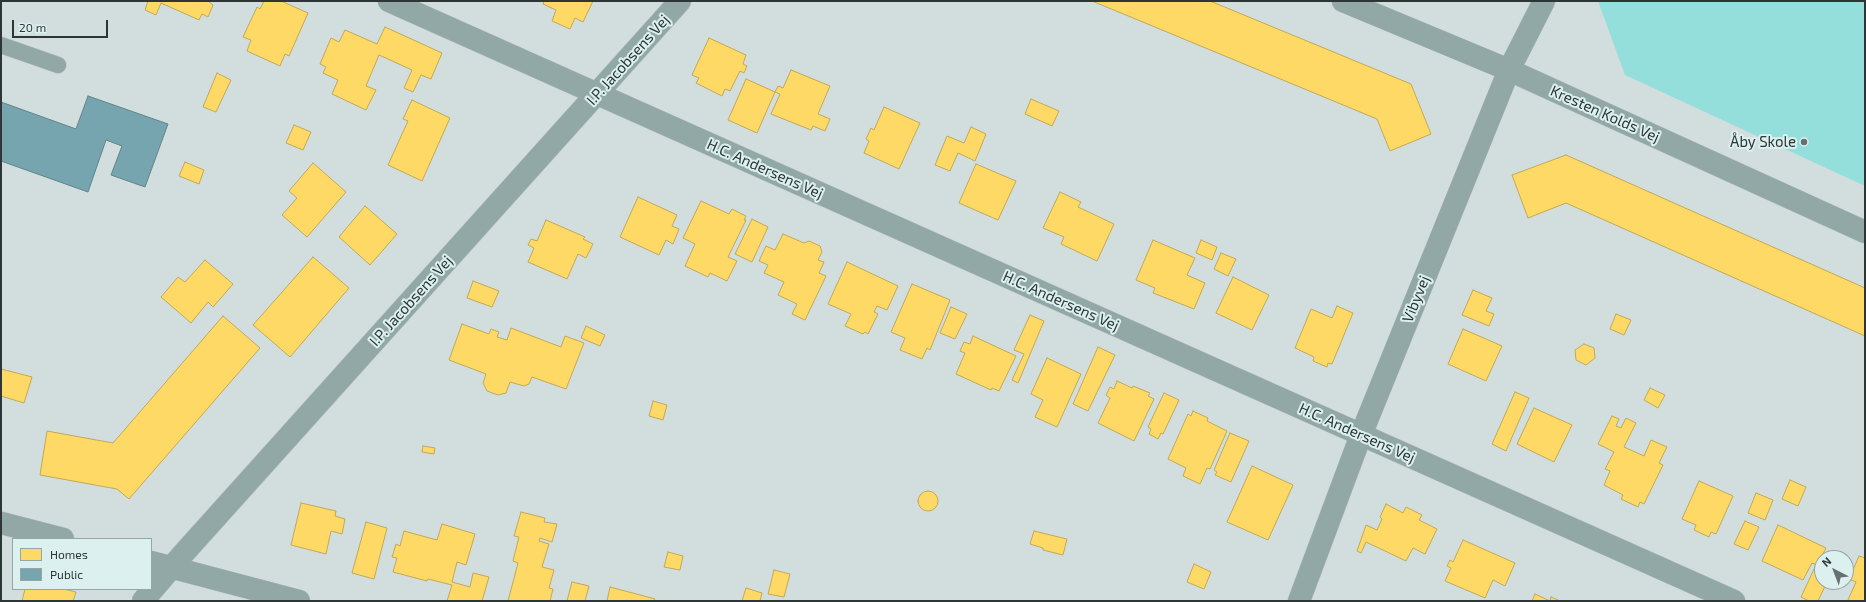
<!DOCTYPE html>
<html>
<head>
<meta charset="utf-8">
<style>
  body { margin:0 }
  #map { position:relative; width:1866px; height:602px; overflow:hidden; background:#d2dedd; font-family:"Exo 2",sans-serif }
  canvas { display:block }
  .frame { position:absolute; inset:0; border:2px solid #2d3635; pointer-events:none }
  .legend { position:absolute; left:12px; top:538px; width:140px; height:52px; box-sizing:border-box; background:#dbf0ef; border:1px solid #95a6a5; margin:0; padding:5px 7px; list-style:none; font-size:12px; color:#2d3635 }
  .legend li { display:flex; align-items:center; gap:8px; height:20px }
  .legend b { width:20px; border:1px solid #95a6a5 }
  .north { position:absolute; left:1814px; top:550px; width:40px; height:40px; box-sizing:border-box; background:#dbf0ef; border:1px solid #95a6a5; border-radius:50%; rotate:318deg; font-size:11px; font-weight:700; line-height:16px; text-align:center; color:#2d3635 }
  .north::after { content:''; display:block; margin:auto; width:14px; height:18px; background:#677170; clip-path:polygon(50% 0,100% 100%,50% 72%,0 100%) }
  .scale { position:absolute; left:12px; top:20px; width:96px; height:18px; box-sizing:border-box; border:2px solid #2d3635; border-top:0; padding-left:5px; font-size:12px; line-height:14px; white-space:nowrap; color:#2d3635; -webkit-text-stroke:3px #dbf0ef; paint-order:stroke }
</style>
</head>
<body>
<div id="map">
<canvas width="1866" height="602"></canvas>
<div class="frame"></div>
<ul class="legend">
<li><b style="height:11px;background:#ffd966"></b>Homes</li>
<li><b style="height:11px;background:#76a5af"></b>Public</li>
</ul>
<div class="north">N</div>
<div class="scale">20 m</div>
</div>
<script>
const g = document.querySelector('canvas').getContext('2d');
g.lineJoin = 'round';
function fill(path, color) { g.fillStyle = color; g.fill(path, 'evenodd'); }
const poly = rows => new Path2D(rows.map(r => 'M' + r).join(''));
function stroke(path, color, width, dash) { g.strokeStyle = color; g.lineWidth = width; g.lineCap = dash ? 'butt' : 'round'; g.setLineDash(dash || []); g.stroke(path); }
function drawText(font, color, halo, rows, align = 'center') {
  g.font = font + ' "Exo 2",sans-serif'; g.lineWidth = 4; g.setLineDash([]); g.textBaseline = 'middle'; g.strokeStyle = halo; g.fillStyle = color; for (const [text, x, y, turn = 0] of rows) {
    g.save(); g.translate(x, y); g.rotate((+turn || 0) * Math.PI / 180); g.textAlign = isNaN(turn) ? turn : align; if (halo) g.strokeText(text, 0, 0); g.fillText(text, 0, 0); g.restore();
  }
}
const green = poly([
  [1598,1,1865,1,1865,186,1625,75]
]);
const homes = poly([
  [148,1,208,1,213,5,208,17,202,14,199,20,161,3,156,15,145,10,148,1],
  [264,1,281,1,308,13,289,56,285,54,280,66,247,51,251,40,243,37,257,7,260,9,264,1],
  [544,1,593,1,583,22,575,18,570,29,552,21,556,10,543,4,544,1],
  [1092,1,1210,1,1411,84,1431,134,1390,151,1377,119,1092,1],
  [385,27,442,53,431,79,421,75,413,92,404,88,412,70,379,55,366,86,376,90,366,110,332,94,338,80,323,73,326,67,320,64,331,38,339,42,345,30,377,44,385,27],
  [709,38,746,55,743,64,747,66,744,73,740,71,730,91,725,89,722,96,696,83,699,78,692,75,709,38],
  [791,70,830,86,818,114,830,119,825,131,813,126,811,130,771,114,780,94,775,92,778,86,783,88,791,70],
  [217,73,231,80,216,112,203,107,217,73],
  [746,79,775,92,757,133,728,120,746,79],
  [1031,99,1059,111,1052,126,1025,114,1031,99],
  [412,100,450,118,422,181,388,165,408,121,403,119,412,100],
  [884,107,920,123,899,169,864,153,869,141,866,139,871,128,874,130,884,107],
  [294,125,311,132,303,150,286,143,294,125],
  [971,127,986,134,975,161,958,153,950,171,935,165,947,136,964,143,971,127],
  [1566,155,1865,288,1865,336,1566,203,1528,218,1512,175,1566,155],
  [185,162,204,170,199,184,179,176,185,162],
  [313,163,346,192,307,237,282,215,297,198,289,191,313,163],
  [976,164,1016,181,998,220,959,203,976,164],
  [1060,192,1081,202,1078,207,1114,224,1097,261,1061,244,1064,237,1043,228,1060,192],
  [638,197,677,215,672,226,679,229,673,244,666,240,659,255,620,237,638,197],
  [701,201,729,214,732,209,746,216,744,220,746,220,728,257,737,261,727,281,710,273,708,277,685,266,695,244,683,238,701,201],
  [365,206,397,234,370,265,339,237,365,206],
  [752,219,768,227,752,262,735,254,752,219],
  [546,220,585,237,583,239,593,244,586,258,578,254,567,279,528,262,534,248,528,245,531,239,537,241,546,220],
  [783,234,804,243,809,241,820,246,822,252,818,260,824,262,819,273,826,276,805,320,792,314,797,304,778,295,784,282,764,273,768,265,759,261,766,246,775,250,783,234],
  [1153,240,1195,258,1187,275,1205,283,1194,309,1153,293,1155,288,1136,280,1153,240],
  [1201,240,1217,247,1212,260,1196,253,1201,240],
  [1221,253,1236,259,1228,276,1214,269,1221,253],
  [313,257,349,288,290,357,253,325,313,257],
  [205,260,233,284,213,307,208,302,191,323,161,297,178,277,185,282,205,260],
  [847,262,898,286,887,310,877,306,874,312,878,314,868,334,865,332,863,334,845,326,851,314,828,304,847,262],
  [1233,277,1269,295,1252,330,1216,313,1233,277],
  [473,281,499,291,492,307,467,298,473,281],
  [912,284,950,300,930,350,927,348,922,359,900,350,905,338,891,332,912,284],
  [1473,290,1492,298,1486,311,1494,314,1489,326,1462,315,1473,290],
  [1337,306,1353,313,1332,364,1328,363,1327,367,1313,361,1314,357,1295,348,1311,309,1332,318,1337,306],
  [951,307,967,314,955,339,940,333,951,307],
  [1616,314,1631,320,1624,335,1610,329,1616,314],
  [1030,315,1044,321,1018,383,1012,380,1024,354,1014,350,1030,315],
  [223,316,260,348,129,499,117,489,40,475,47,431,113,443,223,316],
  [462,324,489,334,491,329,499,332,497,337,507,340,511,328,561,347,565,336,584,343,566,389,532,377,529,384,524,386,510,382,506,393,498,395,487,391,483,383,486,374,449,360,462,324],
  [586,326,605,335,600,346,581,338,586,326],
  [1463,329,1502,346,1486,381,1448,364,1463,329],
  [973,336,1016,356,999,391,992,388,991,390,956,374,965,353,960,351,964,342,970,344,973,336],
  [1584,344,1594,348,1595,358,1586,365,1576,360,1575,350,1584,344],
  [1098,347,1115,355,1088,411,1073,404,1098,347],
  [1047,358,1081,374,1057,427,1035,417,1043,400,1031,394,1047,358],
  [1,369,32,377,24,403,1,396,1,369],
  [1117,381,1132,388,1133,386,1150,393,1148,396,1154,399,1134,441,1098,423,1110,398,1106,395,1110,387,1114,389,1117,381],
  [1650,388,1665,395,1658,408,1644,400,1650,388],
  [1515,392,1529,398,1506,451,1492,444,1515,392],
  [1164,393,1179,400,1163,434,1161,433,1158,439,1149,434,1151,429,1148,427,1164,393],
  [653,401,667,405,663,420,649,416,653,401],
  [1534,408,1572,425,1554,462,1517,444,1534,408],
  [1193,411,1208,418,1207,421,1227,431,1210,469,1207,468,1200,484,1183,476,1186,468,1168,459,1188,414,1191,416,1193,411],
  [1612,416,1619,419,1616,426,1621,428,1626,418,1636,423,1624,447,1644,456,1651,440,1667,447,1659,463,1663,465,1644,504,1640,502,1638,507,1621,499,1623,495,1604,485,1610,471,1605,469,1614,452,1598,444,1612,416],
  [1230,433,1249,441,1231,482,1215,475,1217,472,1214,470,1230,433],
  [423,446,435,448,434,454,422,452,423,446],
  [1252,466,1293,485,1268,540,1227,522,1252,466],
  [1790,480,1806,487,1798,506,1782,499,1790,480],
  [1699,481,1733,496,1716,534,1711,532,1709,537,1694,530,1696,525,1682,519,1699,481],
  '918 501a10 10 0 1 1 20 0a10 10 0 1 1-20 0Z',
  [1756,493,1773,500,1765,520,1748,513,1756,493],
  [301,503,336,511,335,516,345,519,342,534,331,531,326,554,291,545,301,503],
  [1386,504,1403,513,1406,507,1422,515,1419,520,1437,529,1425,554,1413,548,1406,561,1366,542,1361,553,1357,551,1366,525,1377,530,1382,519,1380,517,1386,504],
  [521,512,545,518,544,522,557,524,552,542,540,538,539,541,549,544,542,567,554,570,549,588,553,589,550,601,508,601,518,563,513,561,519,537,514,536,521,512],
  [1745,521,1759,527,1748,550,1734,544,1745,521],
  [366,522,387,528,374,579,352,573,366,522],
  [442,524,475,534,466,565,457,562,452,582,470,587,473,573,489,577,482,601,447,601,452,585,428,579,427,581,393,572,397,558,392,557,396,544,400,546,404,531,437,540,442,524],
  [1778,525,1826,548,1817,565,1812,563,1803,580,1762,561,1778,525],
  [1034,531,1067,539,1063,555,1043,550,1043,548,1030,544,1034,531],
  [1463,540,1515,563,1505,586,1493,580,1485,598,1445,581,1451,568,1447,566,1450,560,1453,562,1463,540],
  [668,552,683,556,680,570,664,567,668,552],
  [1859,556,1865,558,1865,601,1851,601,1848,600,1856,582,1849,579,1859,556],
  [1194,564,1211,572,1204,589,1187,582,1194,564],
  [1815,567,1822,570,1822,582,1827,582,1818,601,1809,601,1801,597,1815,567],
  [774,570,790,574,784,597,768,594,774,570],
  [572,582,589,586,585,601,567,601,572,582],
  [610,587,655,599,654,601,607,601,610,587],
  [746,588,762,593,760,601,742,601,746,588],
  [25,589,64,589,76,592,73,601,22,601,25,589],
  [1535,594,1550,601,1532,601,1535,594],
  [1551,597,1560,601,1550,601,1551,597]
]);
const public = poly([
  [88,96,168,124,145,187,111,175,122,146,106,140,88,192,1,161,1,102,76,129,88,96]
]);
const service = poly([
  [1,45,58,65]
]);
const minor = poly([
  [389,1,1734,601],
  [1343,1,1509,70,1865,232],
  [1,523,63,539],
  [151,562,299,601],
  [143,601,183,554,680,1],
  [1299,601,1361,435,1509,70,1544,1]
]);
const markers = [
  [1804,142,4,"#677170"]
];
const streetNames = [
  ["I.P. Jacobsens Vej",628,60,-48],
  ["Kresten Kolds Vej",1605,114,24],
  ["H.C. Andersens Vej",765,169,24],
  ["Vibyvej",1416,299,-68],
  ["I.P. Jacobsens Vej",411,301,-48],
  ["H.C. Andersens Vej",1061,301,24],
  ["H.C. Andersens Vej",1357,433,24]
];
const poiNames = [
  ["Åby Skole",1796,142]
];
fill(green, '#94dedc');
fill(homes, '#ffd966');
stroke(homes, '#c0a857', 1);
fill(public, '#76a5af');
stroke(public, '#60848a', 1);
stroke(service, '#b2bcbb', 17);
stroke(minor, '#b2bcbb', 23);
stroke(service, '#91a8a7', 16);
stroke(minor, '#91a8a7', 22);
for (const [x, y, r, color] of markers) { const dot = new Path2D(); dot.arc(x, y, r, 0, 2 * Math.PI); g.fillStyle = color; g.fill(dot); stroke(dot, '#dbf0ef', 1.5); }
drawText('15px', '#2d3635', '#dbf0ef', streetNames);
drawText('15px', '#2d3635', '#dbf0ef', poiNames, 'right');
</script>
</body>
</html>
